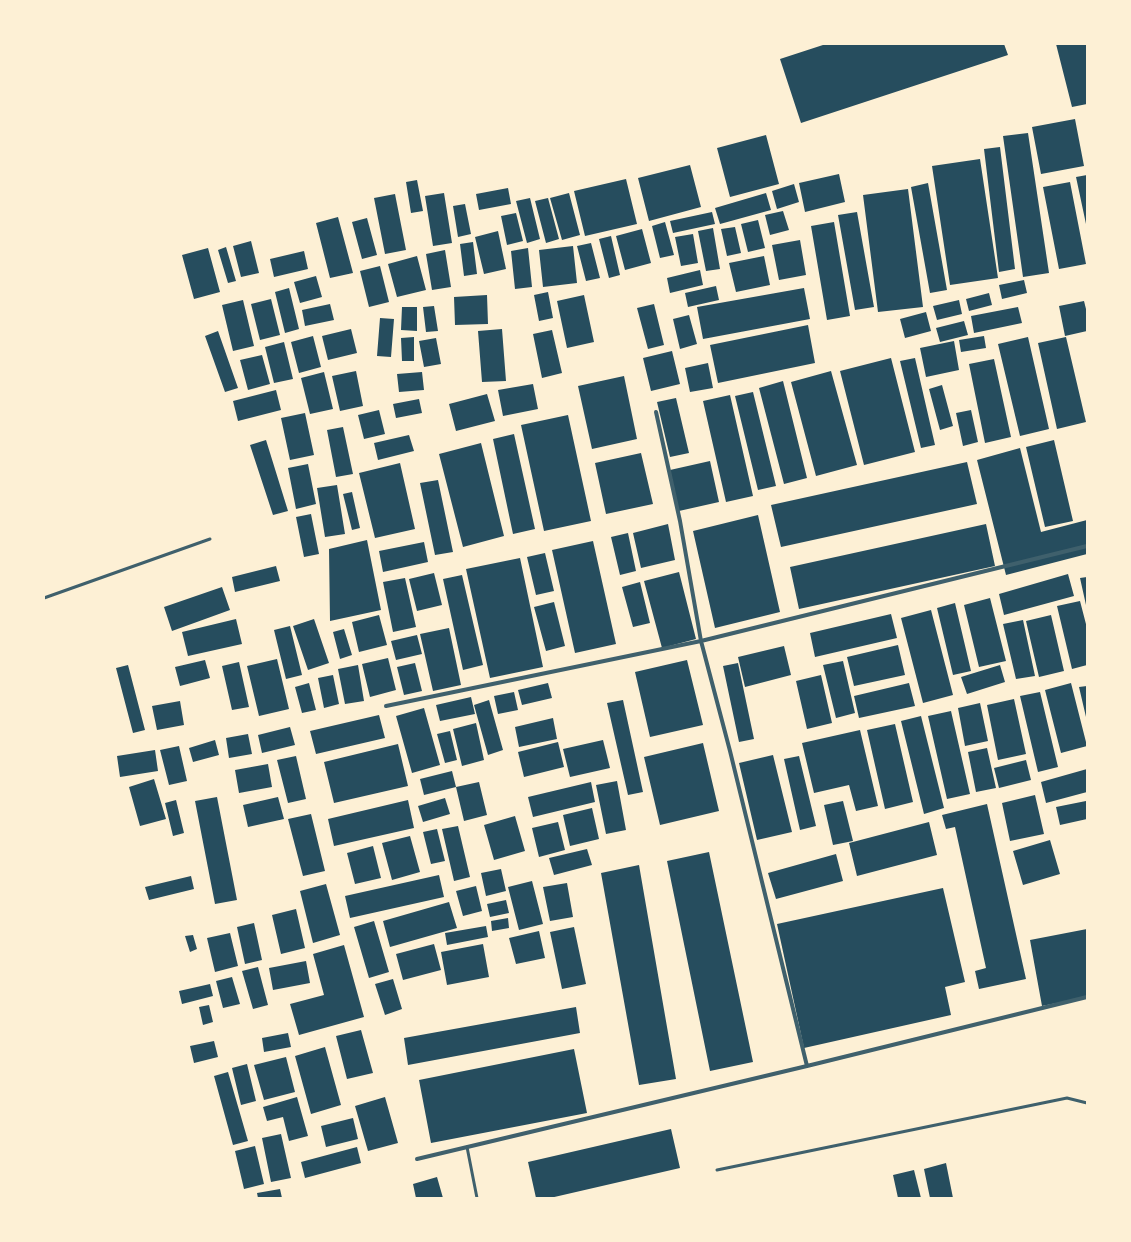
<!DOCTYPE html>
<html>
<head>
<meta charset="utf-8">
<style>
  body { margin:0 }
  #map { position:relative; width:1131px; height:1242px; overflow:hidden; background:#fdf0d5; font-family:Literata,serif }
  canvas { display:block }
  .frame { position:absolute; inset:0; border:45px solid #fdf0d5; pointer-events:none }
</style>
</head>
<body>
<div id="map">
<canvas width="1131" height="1242"></canvas>
<div class="frame"></div>
</div>
<script>
const g = document.querySelector('canvas').getContext('2d');
g.lineJoin = 'round';
function fill(path, color) { g.fillStyle = color; g.fill(path, 'evenodd'); }
const poly = rows => new Path2D(rows.map(r => 'M' + r).join(''));
function stroke(path, color, width, dash) { g.strokeStyle = color; g.lineWidth = width; g.lineCap = dash ? 'butt' : 'round'; g.setLineDash(dash || []); g.stroke(path); }
const building = poly([
  [826,44,1004,44,1008,55,801,123,780,59],
  [1056,44,1087,44,1087,104,1072,107],
  [1075,119,1084,166,1041,174,1032,127],
  [1028,133,1049,273,1023,277,1003,136],
  [766,135,779,184,730,197,717,148],
  [1000,147,1015,269,999,272,984,149],
  [980,159,998,278,950,285,932,166],
  [690,165,701,207,649,221,638,178],
  [839,174,845,202,805,212,799,183],
  [1087,175,1087,224,1086,224,1076,177],
  [626,179,637,224,585,236,574,191],
  [417,180,423,211,411,213,406,182],
  [1070,182,1086,264,1059,269,1043,187],
  [928,183,947,290,930,293,911,187],
  [794,184,799,202,777,209,772,191],
  [508,188,511,204,479,210,476,194],
  [908,189,923,307,878,312,863,195],
  [444,193,452,243,433,246,425,196],
  [569,193,580,235,562,240,550,198],
  [766,193,771,210,720,224,715,208],
  [395,194,406,250,385,254,374,198],
  [530,198,540,239,527,243,516,201],
  [548,198,559,239,546,243,535,201],
  [465,204,471,234,458,237,453,206],
  [783,211,789,230,770,235,765,215],
  [712,212,715,224,673,233,670,221],
  [857,212,874,307,855,310,838,215],
  [516,213,523,241,507,245,501,216],
  [338,217,353,273,330,278,316,223],
  [367,218,377,255,362,259,352,222],
  [758,220,765,248,748,252,741,224],
  [665,222,674,255,660,258,652,226],
  [834,222,850,316,827,320,811,226],
  [735,227,741,253,727,256,721,229],
  [713,228,720,269,706,271,698,231],
  [642,229,651,263,625,270,616,236],
  [498,231,506,269,484,274,475,237],
  [693,234,698,263,681,266,675,237],
  [611,236,620,275,609,278,599,239],
  [800,240,806,275,779,280,772,245],
  [251,241,259,273,241,277,233,246],
  [473,242,477,274,464,276,460,244],
  [591,243,600,278,586,281,577,246],
  [573,246,577,283,543,287,539,250],
  [226,247,236,281,228,283,218,250],
  [208,248,220,292,194,299,182,255],
  [528,248,532,287,515,289,511,251],
  [445,250,451,287,432,290,426,254],
  [304,251,308,269,274,277,270,259],
  [417,256,426,290,397,297,388,264],
  [764,256,770,285,736,292,729,263],
  [380,266,389,302,369,307,360,271],
  [700,270,703,285,670,293,667,278],
  [316,276,322,297,300,303,294,282],
  [1024,280,1027,293,1002,299,999,285],
  [716,286,719,300,688,307,685,293],
  [289,288,299,329,285,333,275,292],
  [804,288,810,319,703,339,697,307],
  [548,292,553,318,539,321,534,295],
  [989,293,992,305,969,311,966,299],
  [487,295,488,324,455,325,454,297],
  [584,295,594,342,567,348,557,301],
  [271,299,280,335,260,340,251,304],
  [243,300,254,346,233,351,222,305],
  [959,300,962,314,937,320,933,306],
  [1084,301,1087,313,1087,331,1065,336,1059,306],
  [330,304,334,320,305,326,302,310],
  [654,304,664,345,648,349,637,308],
  [434,306,438,331,426,332,423,307],
  [402,307,417,307,417,331,401,330],
  [1018,307,1022,323,974,333,971,316],
  [926,312,931,331,905,338,900,319],
  [689,315,697,344,680,349,673,319],
  [380,318,394,319,391,357,377,356],
  [964,321,968,335,940,342,936,328],
  [808,325,815,363,718,383,710,345],
  [351,329,357,353,328,360,322,336],
  [502,329,506,381,482,382,478,331],
  [552,330,562,373,542,378,533,334],
  [218,331,238,388,225,392,205,336],
  [313,336,321,367,299,373,291,342],
  [984,336,986,348,961,352,959,340],
  [414,337,414,361,402,361,401,338],
  [1028,337,1049,429,1020,436,998,344],
  [1066,337,1086,422,1057,429,1038,343],
  [436,338,441,364,424,367,419,341],
  [954,341,959,370,926,377,920,348],
  [284,342,293,379,274,383,265,347],
  [672,351,680,384,651,391,643,358],
  [262,355,270,384,248,390,240,360],
  [891,358,915,452,864,465,840,371],
  [915,358,935,445,921,448,900,361],
  [994,359,1011,437,985,443,969,364],
  [708,363,713,388,690,392,685,368],
  [356,371,363,406,340,411,332,376],
  [831,371,857,465,816,476,791,382],
  [324,372,333,409,310,414,301,378],
  [422,372,424,390,399,392,397,374],
  [624,376,637,439,592,449,578,386],
  [783,381,807,478,784,484,759,388],
  [533,384,538,409,503,416,498,390],
  [942,385,953,426,940,430,929,389],
  [276,390,281,410,238,421,233,401],
  [753,392,776,486,758,490,735,396],
  [487,394,495,421,456,431,449,404],
  [730,395,753,496,726,502,703,401],
  [676,398,689,453,670,457,657,402],
  [419,399,422,413,396,418,393,404],
  [379,410,385,434,364,439,358,415],
  [971,410,978,442,963,446,956,413],
  [305,413,314,455,290,460,281,418],
  [568,415,591,521,544,531,521,425],
  [343,427,353,474,336,477,327,430],
  [514,434,535,529,513,534,493,439],
  [409,435,414,451,378,460,374,443],
  [266,440,288,511,273,515,250,445],
  [1054,440,1073,521,1045,527,1026,447],
  [481,443,504,536,463,547,439,454],
  [1020,448,1041,532,1087,520,1087,554,1006,575,977,460],
  [641,453,653,504,606,514,595,463],
  [710,461,719,502,679,511,670,470],
  [967,462,977,504,781,547,771,505],
  [400,463,415,529,375,538,359,473],
  [308,464,316,504,296,509,288,468],
  [438,480,453,552,435,555,420,483],
  [337,485,345,534,325,537,317,488],
  [352,492,360,528,352,530,343,494],
  [311,514,319,554,304,557,296,517],
  [758,515,780,612,715,628,693,531],
  [668,524,675,560,641,568,633,533],
  [986,524,995,566,799,609,790,567],
  [628,533,636,571,620,575,611,537],
  [367,540,381,610,330,621,329,549],
  [593,541,616,644,575,653,552,550],
  [424,542,428,562,383,572,379,551],
  [545,553,554,591,536,595,527,557],
  [520,558,543,667,490,678,466,569],
  [276,566,280,581,235,592,232,577],
  [679,572,696,639,662,648,644,581],
  [434,573,442,605,417,611,409,579],
  [1068,574,1074,596,1004,615,999,594],
  [462,575,483,665,463,670,443,579],
  [1087,577,1087,605,1086,605,1080,578],
  [405,578,416,627,393,632,383,582],
  [640,582,650,623,633,627,622,587],
  [222,587,230,610,172,631,164,607],
  [990,598,1006,661,979,667,964,605],
  [1080,601,1087,628,1087,665,1072,669,1057,606],
  [554,602,565,646,546,651,534,607],
  [955,603,971,671,953,675,937,608],
  [931,610,953,695,923,703,901,618],
  [891,614,897,638,815,657,810,633],
  [379,615,387,645,359,652,352,622],
  [1051,615,1064,671,1039,677,1026,621],
  [236,619,242,644,188,656,182,632],
  [314,619,329,663,308,670,293,626],
  [1023,620,1035,676,1016,679,1003,624],
  [290,626,302,675,286,679,274,630],
  [449,628,461,685,433,691,420,634],
  [344,629,352,655,340,659,333,632],
  [417,635,422,654,396,660,391,641],
  [898,645,905,675,854,686,847,657],
  [784,646,791,675,745,687,738,657],
  [388,658,396,690,370,697,362,664],
  [277,659,289,709,259,716,247,666],
  [205,660,210,678,180,686,175,667],
  [687,660,703,725,650,737,635,672],
  [843,661,855,713,836,718,823,665],
  [239,662,249,707,232,710,222,666],
  [415,663,422,691,404,695,397,667],
  [738,663,754,739,739,742,723,666],
  [128,665,145,730,133,733,116,668],
  [358,665,364,701,345,704,338,669],
  [1000,665,1005,682,967,694,961,677],
  [333,675,339,704,324,708,318,678],
  [821,675,832,723,807,729,796,681],
  [309,683,316,710,302,713,295,687],
  [548,683,552,698,522,705,518,690],
  [909,683,915,706,859,718,854,696],
  [1071,683,1087,746,1061,753,1045,690],
  [1087,686,1087,717,1086,717,1079,687],
  [514,692,518,710,498,714,494,696],
  [1040,692,1058,767,1038,772,1020,696],
  [471,697,475,714,440,721,436,705],
  [1014,699,1026,754,998,760,987,705],
  [489,700,503,750,488,755,474,705],
  [623,700,643,792,628,795,607,703],
  [180,701,184,725,157,730,152,706],
  [980,703,988,741,965,746,958,708],
  [424,708,440,765,412,773,396,716],
  [951,711,970,794,947,799,928,716],
  [379,715,385,738,316,754,310,731],
  [921,716,944,808,924,814,901,721],
  [553,718,557,739,519,747,515,727],
  [476,723,484,760,462,766,453,729],
  [895,724,913,802,885,809,867,730],
  [290,727,295,745,262,753,258,735],
  [860,730,878,806,856,811,849,785,814,793,802,743],
  [450,731,457,760,445,763,437,734],
  [248,734,252,754,229,758,226,738],
  [215,740,219,755,193,762,189,748],
  [603,740,610,768,570,777,563,749],
  [558,742,564,767,524,777,518,752],
  [703,743,719,811,660,825,644,757],
  [398,744,408,786,334,803,324,762],
  [179,746,187,781,169,785,160,750],
  [987,748,996,788,976,792,968,752],
  [155,750,158,771,120,777,117,756],
  [773,755,792,832,757,840,739,763],
  [296,756,306,799,288,803,277,760],
  [799,756,816,826,800,830,784,759],
  [1026,760,1031,780,999,788,994,768],
  [268,764,272,787,239,793,235,770],
  [1087,769,1087,792,1046,803,1041,782],
  [452,771,456,787,424,795,420,779],
  [154,779,166,819,140,826,129,787],
  [617,781,626,830,606,834,596,785],
  [479,782,487,815,464,821,456,787],
  [591,782,595,802,533,817,528,797],
  [1035,795,1044,834,1010,841,1002,803],
  [217,797,237,900,215,904,195,801],
  [278,797,284,819,248,827,243,805],
  [445,798,450,814,423,822,418,806],
  [176,800,184,833,173,836,165,803],
  [408,800,414,828,334,846,328,819],
  [843,801,853,841,833,845,824,805],
  [1086,801,1087,819,1060,825,1056,807],
  [987,804,1026,979,979,989,975,971,986,968,955,827,946,829,942,815],
  [592,808,599,839,570,846,563,815],
  [311,814,325,871,303,876,288,819],
  [515,816,525,851,494,860,484,825],
  [558,822,565,850,539,857,532,828],
  [929,822,937,855,857,876,849,843],
  [458,826,470,877,454,881,442,829],
  [437,829,445,861,431,864,423,832],
  [410,836,420,872,392,880,382,843],
  [1050,840,1060,874,1023,885,1013,851],
  [373,846,381,878,355,884,347,853],
  [587,849,592,865,554,875,549,858],
  [709,852,753,1062,710,1071,667,861],
  [836,854,843,881,776,899,768,873],
  [639,865,676,1079,639,1085,601,873],
  [501,869,506,891,486,896,481,873],
  [439,875,444,897,350,918,345,896],
  [191,876,194,889,149,900,145,887],
  [532,881,543,924,519,930,508,887],
  [567,883,573,917,550,921,543,887],
  [326,884,340,935,313,943,300,891],
  [476,886,482,911,463,916,456,891],
  [943,888,965,982,945,987,951,1015,804,1048,777,924],
  [506,900,509,913,490,917,487,904],
  [449,902,457,928,390,947,383,921],
  [296,909,305,948,281,954,272,915],
  [508,918,509,928,492,931,491,921],
  [374,921,389,972,369,978,354,927],
  [254,923,262,960,245,964,237,927],
  [486,926,488,937,447,945,445,933],
  [574,927,586,984,562,989,550,932],
  [1087,929,1087,997,1042,1006,1030,940],
  [539,931,545,958,516,964,509,938],
  [230,933,238,966,215,972,207,938],
  [193,935,197,949,190,952,185,936],
  [434,944,441,970,403,980,396,954],
  [483,944,489,977,447,985,441,952],
  [344,945,364,1017,299,1035,290,1004,324,995,313,954],
  [306,961,310,983,273,990,269,968],
  [258,967,268,1005,253,1009,242,971],
  [232,977,240,1004,223,1008,216,981],
  [393,979,402,1009,385,1015,375,984],
  [210,984,213,996,182,1004,179,991],
  [209,1005,213,1022,203,1025,199,1007],
  [576,1007,580,1033,408,1065,404,1038],
  [361,1030,373,1073,347,1079,336,1036],
  [288,1033,291,1047,264,1052,262,1038],
  [214,1041,218,1057,194,1063,190,1046],
  [325,1047,341,1105,311,1114,295,1056],
  [574,1049,587,1113,431,1143,419,1080],
  [286,1057,295,1092,264,1100,254,1065],
  [247,1064,256,1101,241,1105,232,1068],
  [228,1072,248,1141,233,1145,214,1076],
  [297,1097,308,1136,289,1141,283,1117,267,1121,263,1107],
  [385,1097,398,1143,368,1151,355,1106],
  [353,1118,358,1139,326,1147,321,1126],
  [671,1129,680,1168,550,1198,536,1198,528,1162],
  [281,1134,291,1178,271,1182,262,1138],
  [255,1146,264,1184,244,1189,235,1151],
  [357,1147,361,1163,305,1178,301,1162],
  [946,1163,953,1198,930,1198,924,1169],
  [914,1170,921,1198,898,1198,893,1175],
  [437,1177,443,1198,416,1198,413,1184],
  [280,1189,282,1198,258,1198,257,1193]
]);
const service = poly([
  [44,598,210,539],
  [467,1147,477,1198],
  [717,1170,1067,1098,1087,1103]
]);
const minor = poly([
  [656,412,680,521,701,641,730,751,807,1066],
  [386,706,701,641,1087,546],
  [417,1159,807,1066,1087,997]
]);
fill(building, '#264d5e');
stroke(service, '#3f606c', 3);
stroke(minor, '#3f606c', 4);
</script>
</body>
</html>
